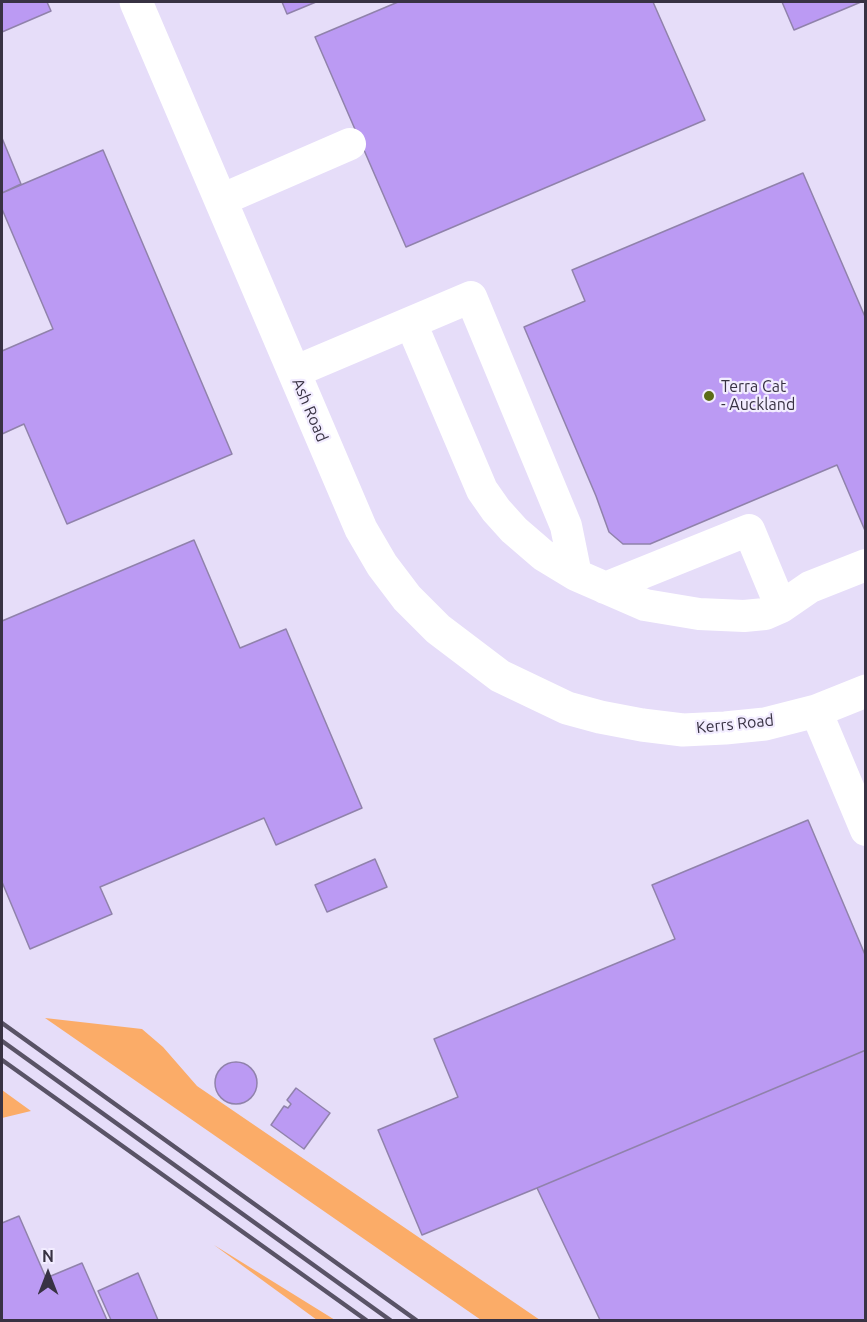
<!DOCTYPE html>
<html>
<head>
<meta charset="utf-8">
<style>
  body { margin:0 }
  #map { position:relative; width:867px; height:1322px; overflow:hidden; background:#e6ddf9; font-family:Ubuntu,sans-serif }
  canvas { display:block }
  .frame { position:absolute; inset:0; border:3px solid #383243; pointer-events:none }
  .north { position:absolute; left:18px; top:1244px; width:60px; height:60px; -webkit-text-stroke:4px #f2ecff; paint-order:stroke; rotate:0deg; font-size:16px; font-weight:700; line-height:24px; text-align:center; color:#383243 }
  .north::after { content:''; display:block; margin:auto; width:21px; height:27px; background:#383243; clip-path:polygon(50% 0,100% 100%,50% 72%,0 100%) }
</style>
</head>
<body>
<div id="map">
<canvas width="867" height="1322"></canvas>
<div class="frame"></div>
<div class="north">N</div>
</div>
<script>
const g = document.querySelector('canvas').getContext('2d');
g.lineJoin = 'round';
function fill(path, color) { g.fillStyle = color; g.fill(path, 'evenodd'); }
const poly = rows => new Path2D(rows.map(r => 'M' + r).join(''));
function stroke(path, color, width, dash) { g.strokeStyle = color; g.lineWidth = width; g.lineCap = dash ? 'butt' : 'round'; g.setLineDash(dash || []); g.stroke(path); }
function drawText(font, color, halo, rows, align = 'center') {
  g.font = font + ' Ubuntu,sans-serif'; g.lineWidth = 4.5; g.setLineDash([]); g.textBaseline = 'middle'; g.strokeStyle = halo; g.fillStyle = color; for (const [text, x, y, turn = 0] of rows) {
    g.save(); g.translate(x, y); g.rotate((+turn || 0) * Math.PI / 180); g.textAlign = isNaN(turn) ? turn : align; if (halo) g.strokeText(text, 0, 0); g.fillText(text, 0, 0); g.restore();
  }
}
const green = poly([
  [45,1018,142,1029,163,1047,197,1086,540,1320,481,1320],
  [2,1090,31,1111,2,1118],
  [214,1245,335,1320,317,1320]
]);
const building = poly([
  [2,2,47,2,51,11,2,32,2,2],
  [282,2,316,2,287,14,282,2],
  [398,2,653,2,705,120,406,247,315,37,398,2],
  [782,2,861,2,794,30,782,2],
  [2,138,21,184,2,193,2,138],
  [103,150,232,454,67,524,24,424,2,434,2,351,53,329,2,209,2,193,103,150],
  [803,173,866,319,866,533,837,465,650,544,623,544,609,532,596,496,524,327,585,301,572,270,803,173],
  [194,540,240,648,286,629,362,808,276,845,264,818,100,887,112,914,30,949,2,882,2,621,194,540],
  [808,820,866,957,866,1050,537,1188,422,1235,378,1130,458,1097,434,1039,675,939,652,885,808,820],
  [375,859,387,887,327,912,315,885,375,859],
  [866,1050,866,1320,600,1320,537,1188,866,1050],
  '215 1083a21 21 0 1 1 42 0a21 21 0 1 1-42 0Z',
  [296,1088,330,1113,304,1149,271,1125,284,1106,288,1108,291,1104,287,1100,296,1088],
  [19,1216,46,1278,82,1263,107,1320,2,1320,2,1223,19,1216],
  [138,1273,158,1320,111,1320,98,1291,138,1273]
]);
const minor = poly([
  [221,200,350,144],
  [411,323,482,490,496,510,514,530,543,555,576,575],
  [294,372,471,297,566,526,576,575,645,605,699,614,744,616,765,614,781,607,810,587,866,565],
  [605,588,749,530,781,607],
  [816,711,866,830]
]);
const major = poly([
  [136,2,361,529,382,565,407,598,438,629,500,676,567,708,600,717,642,725,683,730,725,728,765,724,816,711,866,691]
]);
const rail = poly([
  [2,1023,416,1320],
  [2,1041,390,1320],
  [2,1060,366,1320]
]);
const markers = [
  [709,396,6,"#5c6c17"]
];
const poiNames = [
  ["Terra Cat",721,387],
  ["- Auckland",721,405]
];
const streetNames = [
  ["Ash Road",310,410,67],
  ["Kerrs Road",735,724,-6]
];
fill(green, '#fbac68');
fill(building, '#bb9af3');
stroke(building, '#9082ab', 1.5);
stroke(minor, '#fff', 32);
stroke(major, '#fff', 33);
stroke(rail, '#595366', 4.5);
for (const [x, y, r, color] of markers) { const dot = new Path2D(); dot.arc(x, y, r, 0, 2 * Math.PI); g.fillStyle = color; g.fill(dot); stroke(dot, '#f2ecff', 2); }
drawText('16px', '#383243', '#f2ecff', poiNames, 'left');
drawText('16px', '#383243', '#f2ecff', streetNames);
</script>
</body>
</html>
